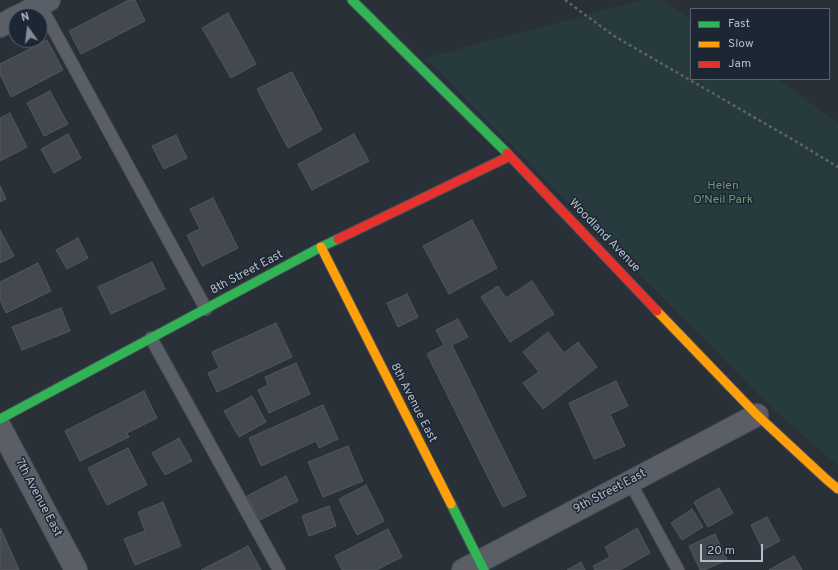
<!DOCTYPE html>
<html>
<head>
<meta charset="utf-8">
<style>
  body { margin:0 }
  #map { position:relative; width:838px; height:570px; overflow:hidden; background:#2a3038; font-family:Overpass,sans-serif }
  canvas { display:block }
  .legend { position:absolute; left:690px; top:8px; width:140px; height:72px; box-sizing:border-box; background:#1d2633; border:1px solid #59626f; margin:0; padding:5px 7px; list-style:none; font-size:12px; color:#b4bcc9 }
  .legend li { display:flex; align-items:center; gap:8px; height:20px }
  .legend b { width:20px; border:1px solid #59626f }
  .north { position:absolute; left:8px; top:8px; width:40px; height:40px; box-sizing:border-box; background:#1d2633; border:1px solid #59626f; border-radius:50%; rotate:346deg; font-size:11px; font-weight:700; line-height:16px; text-align:center; color:#b4bcc9 }
  .north::after { content:''; display:block; margin:auto; width:14px; height:18px; background:#848b96; clip-path:polygon(50% 0,100% 100%,50% 72%,0 100%) }
  .scale { position:absolute; left:700px; top:544px; width:63px; height:18px; box-sizing:border-box; border:2px solid #b4bcc9; border-top:0; padding-left:5px; font-size:12px; line-height:14px; white-space:nowrap; color:#b4bcc9; -webkit-text-stroke:3px #1d2633; paint-order:stroke }
</style>
</head>
<body>
<div id="map">
<canvas width="838" height="570"></canvas>
<ul class="legend">
<li><b style="height:5px;background:#30b455"></b>Fast</li>
<li><b style="height:5px;background:#ff9f0a"></b>Slow</li>
<li><b style="height:5px;background:#e5322d"></b>Jam</li>
</ul>
<div class="north">N</div>
<div class="scale">20 m</div>
</div>
<script>
const g = document.querySelector('canvas').getContext('2d');
g.lineJoin = 'round';
function fill(path, color) { g.fillStyle = color; g.fill(path, 'evenodd'); }
const poly = rows => new Path2D(rows.map(r => 'M' + r).join(''));
function stroke(path, color, width, dash) { g.strokeStyle = color; g.lineWidth = width; g.lineCap = dash ? 'butt' : 'round'; g.setLineDash(dash || []); g.stroke(path); }
function drawText(font, color, halo, rows, align = 'center') {
  g.font = font + ' Overpass,sans-serif'; g.lineWidth = 3; g.setLineDash([]); g.textBaseline = 'middle'; g.strokeStyle = halo; g.fillStyle = color; for (const [text, x, y, turn = 0] of rows) {
    g.save(); g.translate(x, y); g.rotate((+turn || 0) * Math.PI / 180); g.textAlign = isNaN(turn) ? turn : align; if (halo) g.strokeText(text, 0, 0); g.fillText(text, 0, 0); g.restore();
  }
}
const green = poly([
  [643,0,661,0,691,20,691,79,776,79,838,122,838,466,775,411,425,58]
]);
const building = poly([
  [129,0,135,0,145,21,81,54,69,31,129,0],
  [228,13,256,64,231,78,202,28,228,13],
  [47,40,63,70,11,97,0,74,0,64,47,40],
  [292,72,322,130,288,148,257,89,292,72],
  [50,91,68,124,44,136,27,103,50,91],
  [10,113,27,147,0,161,0,118,10,113],
  [68,134,81,158,54,173,41,149,68,134],
  [354,134,369,161,312,190,298,164,354,134],
  [176,135,187,158,164,169,152,146,176,135],
  [0,186,6,199,0,202,0,186],
  [213,198,238,248,202,266,187,235,200,229,190,209,213,198],
  [472,220,497,268,449,294,423,246,472,220],
  [0,230,14,256,0,263,0,230],
  [78,238,88,258,67,269,56,250,78,238],
  [152,262,165,289,111,314,98,287,152,262],
  [38,263,51,291,6,313,0,300,0,282,38,263],
  [532,281,554,314,510,342,481,297,498,286,506,298,532,281],
  [407,294,418,317,398,327,387,303,407,294],
  [61,308,70,331,22,350,12,327,61,308],
  [458,319,468,337,452,345,526,496,503,507,427,354,444,345,436,330,458,319],
  [276,323,292,357,217,392,208,373,219,368,212,352,276,323],
  [548,332,564,353,578,342,597,367,543,409,523,383,539,372,523,352,548,332],
  [296,363,310,394,269,413,258,390,268,385,265,377,296,363],
  [616,381,628,406,610,414,625,446,594,459,569,403,616,381],
  [144,391,157,418,127,433,129,437,80,461,65,431,144,391],
  [252,396,266,422,239,437,224,411,252,396],
  [323,405,338,439,319,448,316,441,261,466,249,438,323,405],
  [179,438,192,461,165,475,152,453,179,438],
  [348,446,363,481,323,497,308,462,348,446],
  [128,448,147,485,107,505,88,468,128,448],
  [286,476,298,501,260,520,247,496,286,476],
  [366,485,384,521,357,535,339,499,366,485],
  [719,488,733,513,708,527,694,502,719,488],
  [163,502,181,546,135,565,124,539,145,531,138,512,163,502],
  [329,506,336,526,309,536,302,516,329,506],
  [692,509,703,527,682,540,671,523,692,509],
  [767,517,780,541,763,550,751,525,767,517],
  [637,528,650,553,620,570,595,570,593,566,610,557,605,547,637,528],
  [1,529,19,570,0,570,0,530,1,529],
  [388,529,402,557,376,570,342,570,335,556,388,529],
  [715,534,727,560,704,570,700,570,689,546,715,534],
  [248,546,261,570,201,570,248,546],
  [794,556,802,570,769,570,794,556],
  [581,562,585,570,567,570,581,562]
]);
const path = poly([
  [565,0,614,36,790,138,838,167]
]);
const lane = poly([
  [40,5,206,309],
  [151,338,279,570],
  [630,482,678,570]
]);
const street = poly([
  [19,16,49,0],
  [0,26,16,17],
  [0,427,76,570],
  [463,570,757,415]
]);
const fast = poly([
  [352,0,507,153],
  [0,419,321,247,338,239],
  [451,504,484,570]
]);
const slow = poly([
  [321,247,451,504],
  [657,311,757,415,826,479,838,489]
]);
const jam = poly([
  [507,153,657,311],
  [338,239,510,156]
]);
const parkNames = [
  ["Helen",723,187],
  ["O'Neil Park",723,201]
];
const streetNames = [
  ["Woodland Avenue",604,236,46],
  ["8th Street East",247,273,-28],
  ["8th Avenue East",413,403,63],
  ["9th Street East",610,492,-28],
  ["7th Avenue East",38,498,62]
];
fill(green, '#273a3e');
fill(building, '#444950');
stroke(building, '#52575f', 1);
stroke(lane, '#484c53', 14);
stroke(street, '#484c53', 24);
stroke(fast, '#484c53', 11);
stroke(slow, '#484c53', 11);
stroke(jam, '#484c53', 11);
stroke(path, '#5d636a', 2.5, [3, 3]);
stroke(lane, '#5a5e66', 12);
stroke(street, '#5a5e66', 22);
stroke(fast, '#30b455', 9);
stroke(slow, '#ff9f0a', 9);
stroke(jam, '#e5322d', 9);
drawText('12px', '#6b9a76', '#1d2633', parkNames);
drawText('12px', '#b4bcc9', '#1d2633', streetNames);
</script>
</body>
</html>
